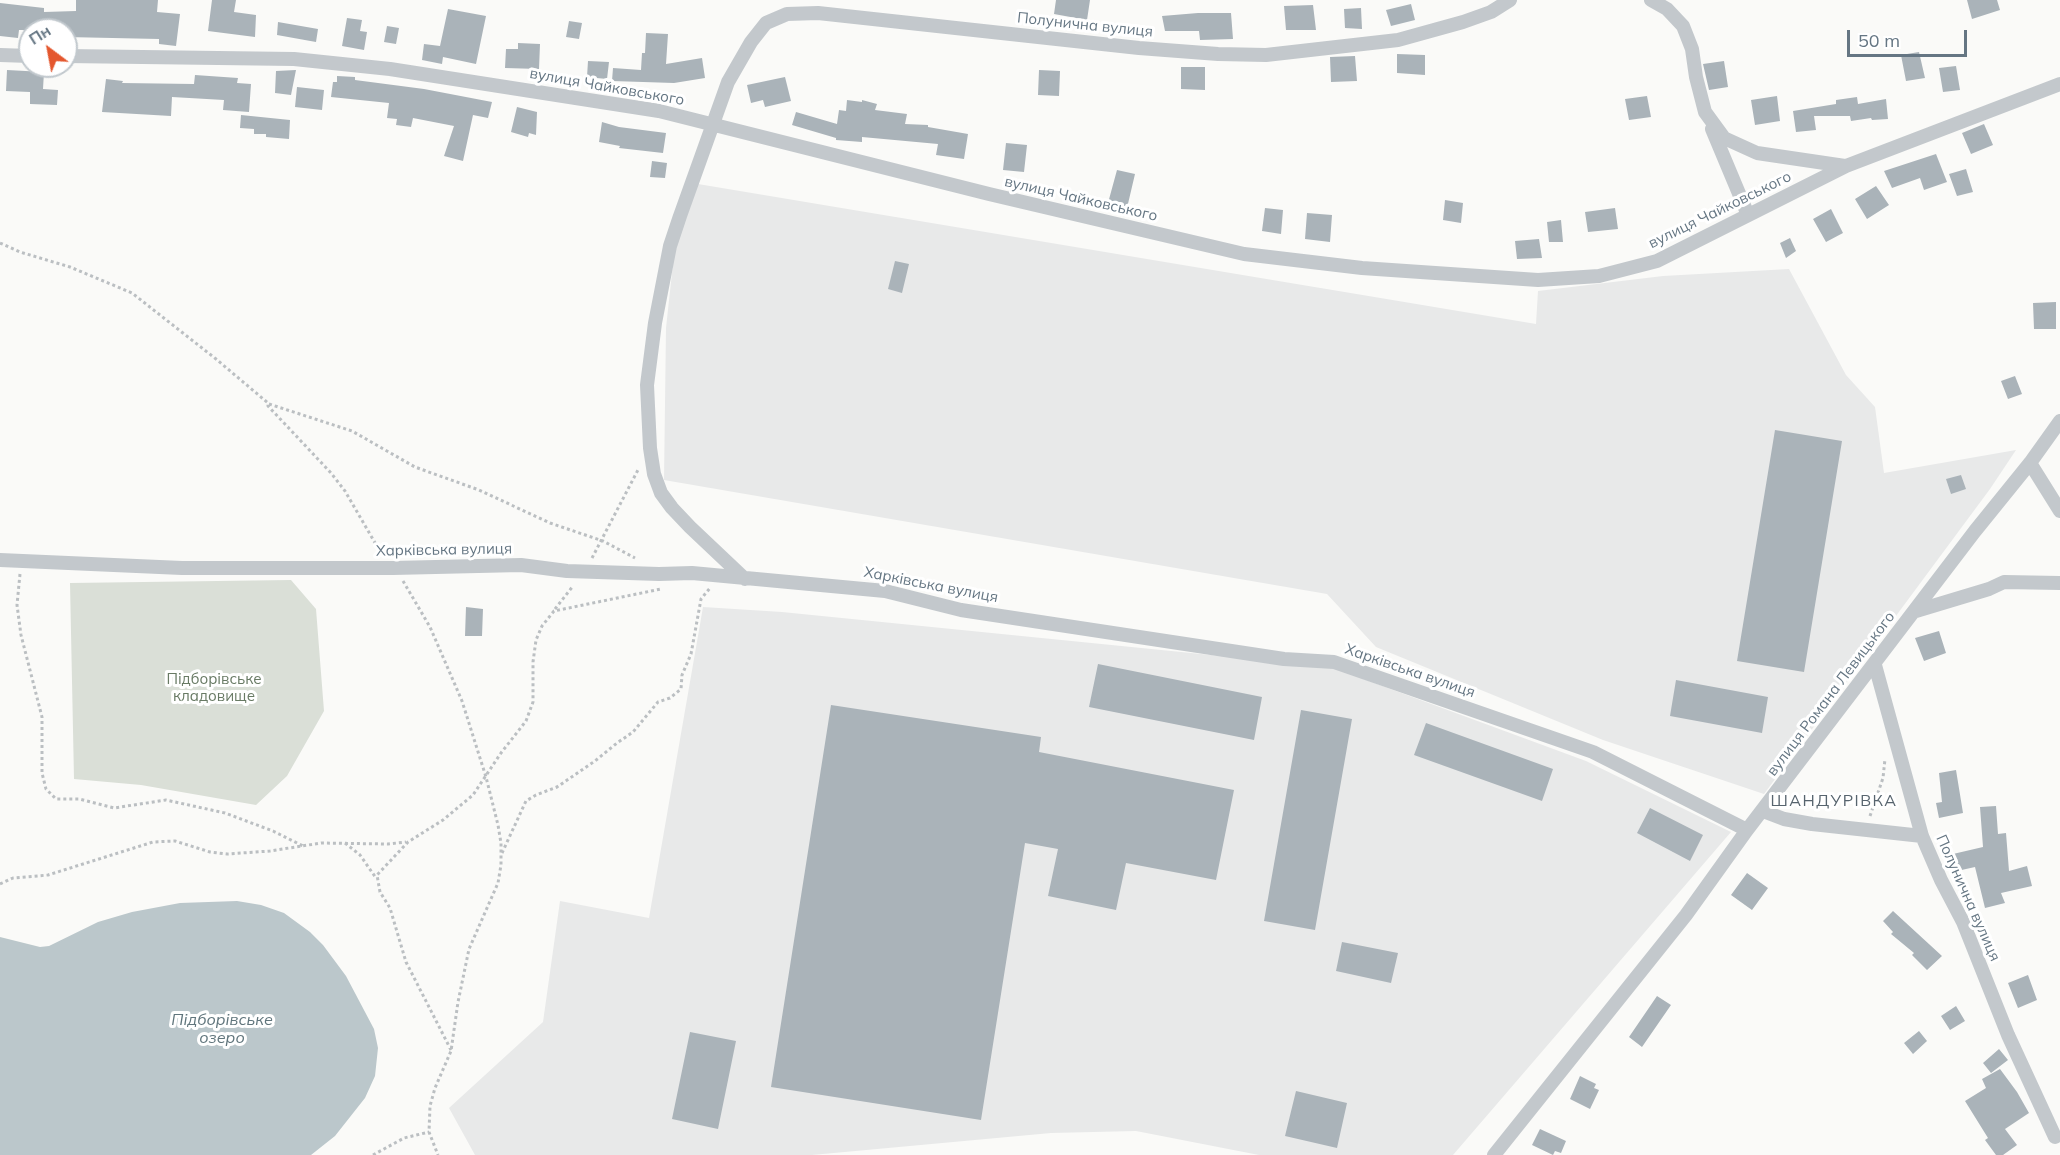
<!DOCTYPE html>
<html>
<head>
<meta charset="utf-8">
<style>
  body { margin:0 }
  #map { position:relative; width:2060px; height:1155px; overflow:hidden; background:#fafaf8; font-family:Mulish,sans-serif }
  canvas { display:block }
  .north { position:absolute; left:18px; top:18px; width:60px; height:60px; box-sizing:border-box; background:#fff; border:2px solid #c1c8cd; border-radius:50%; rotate:328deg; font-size:16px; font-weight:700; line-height:24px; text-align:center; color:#657683 }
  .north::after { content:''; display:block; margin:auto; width:21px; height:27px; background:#e4572e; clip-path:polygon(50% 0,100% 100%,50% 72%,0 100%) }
  .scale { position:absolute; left:1847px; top:30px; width:120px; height:27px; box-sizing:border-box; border:3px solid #657683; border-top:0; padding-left:8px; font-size:18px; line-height:21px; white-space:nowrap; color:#657683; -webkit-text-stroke:4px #fff; paint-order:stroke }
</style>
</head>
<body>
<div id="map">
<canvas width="2060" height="1155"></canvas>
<div class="north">Пн</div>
<div class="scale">50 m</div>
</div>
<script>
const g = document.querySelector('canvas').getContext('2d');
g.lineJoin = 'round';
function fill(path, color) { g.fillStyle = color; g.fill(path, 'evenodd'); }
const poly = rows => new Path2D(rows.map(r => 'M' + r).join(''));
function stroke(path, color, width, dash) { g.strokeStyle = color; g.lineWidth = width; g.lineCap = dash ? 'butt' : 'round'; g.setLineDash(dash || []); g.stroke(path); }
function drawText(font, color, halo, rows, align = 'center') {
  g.font = font + ' Mulish,sans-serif'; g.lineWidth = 6; g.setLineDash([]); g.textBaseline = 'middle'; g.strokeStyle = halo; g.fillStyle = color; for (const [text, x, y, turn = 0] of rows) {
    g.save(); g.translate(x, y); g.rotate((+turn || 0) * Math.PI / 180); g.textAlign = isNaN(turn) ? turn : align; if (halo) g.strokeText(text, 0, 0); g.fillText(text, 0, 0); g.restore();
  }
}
const built = poly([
  [692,183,1536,324,1538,291,1663,276,1789,269,1846,375,1875,407,1884,473,2016,450,1990,489,1764,794,1603,740,1376,647,1327,594,664,480,666,328,674,254],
  [703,607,782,612,1331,667,1586,761,1731,832,1453,1155,1259,1155,1136,1131,1051,1133,812,1155,475,1155,449,1108,543,1022,560,901,649,918]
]);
const green = poly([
  [291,580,316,609,324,711,287,776,256,805,141,785,74,779,70,583]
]);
const water = poly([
  [237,901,261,905,284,913,310,932,323,945,346,976,374,1029,378,1048,375,1076,365,1098,335,1136,311,1155,0,1155,0,937,40,947,49,946,98,922,132,912,180,903]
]);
const building = poly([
  [76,0,158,0,157,12,180,14,176,46,159,44,159,39,66,37,66,30,19,30,18,38,0,36,0,3,44,8,44,12,76,11],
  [212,0,236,0,234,12,256,15,255,37,208,31],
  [1056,0,1090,0,1087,20,1054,14],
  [1967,0,1997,0,2000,10,1972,19],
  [1411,4,1415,20,1391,26,1386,10],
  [1313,5,1316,30,1286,30,1284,6],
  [1361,8,1362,29,1345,28,1344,9],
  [448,9,486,16,476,64,443,57,442,64,422,60,424,44,440,46],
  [1198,13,1231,13,1233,39,1200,40,1199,31,1165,31,1162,16],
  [347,18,362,20,360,31,367,32,364,50,342,46],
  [569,21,582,23,579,39,566,37],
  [278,22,318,29,316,42,277,35],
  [387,26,399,28,396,44,384,42],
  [646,33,668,34,666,64,702,58,705,78,674,83,612,81,613,68,641,70,642,53,645,53],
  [518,43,540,44,539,69,505,68,506,49,518,49],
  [1919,52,1925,78,1906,81,1901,55],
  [1397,54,1425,55,1425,75,1397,73],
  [1355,56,1357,81,1331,82,1330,57],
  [588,61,609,62,607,79,587,77],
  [1724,61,1728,87,1709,90,1703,64],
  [1956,66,1960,90,1943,92,1939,68],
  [1181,67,1205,67,1205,90,1181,89],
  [7,70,44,72,43,89,58,90,57,105,30,104,30,92,6,91],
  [296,70,291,95,275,93,276,71],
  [1039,70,1060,71,1059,96,1038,95],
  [195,75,238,78,237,83,251,84,249,112,223,110,224,100,172,97,171,116,102,112,106,79,123,81,122,83,194,84],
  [337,76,355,77,355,80,424,89,492,102,488,118,473,115,463,161,444,156,454,126,413,118,411,127,396,125,397,119,387,118,389,103,331,97,333,82,337,82],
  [785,77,791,101,765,107,763,100,751,103,747,85],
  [297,87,324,90,322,110,295,107],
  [1647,96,1651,117,1629,120,1625,99],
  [1777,96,1780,121,1755,125,1751,100],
  [1857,97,1858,104,1886,99,1888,119,1872,120,1871,118,1851,121,1850,116,1814,116,1816,130,1796,132,1793,111,1836,104,1836,100],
  [847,100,862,102,862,100,877,104,875,110,907,114,905,124,928,125,928,127,968,134,964,159,936,155,938,144,862,137,862,142,836,140,836,138,792,125,796,112,837,124,839,110,846,111],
  [517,107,537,112,536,135,529,133,528,137,511,132],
  [241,115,290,120,289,139,266,137,266,134,254,134,254,129,240,128],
  [602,122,619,127,666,133,663,153,619,148,620,146,599,142],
  [1984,124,1993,145,1971,154,1962,133],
  [1006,143,1027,145,1024,172,1003,170],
  [1936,154,1947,182,1924,190,1920,178,1892,188,1884,171],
  [652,161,667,163,665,178,650,177],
  [1966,169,1973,192,1957,196,1949,174],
  [1117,170,1135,174,1127,208,1108,203],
  [1876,186,1889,205,1867,219,1855,199],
  [1445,200,1463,203,1461,223,1443,220],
  [1265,208,1283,210,1281,234,1262,231],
  [1615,208,1618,229,1588,232,1585,212],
  [1831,209,1843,233,1826,242,1813,219],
  [1307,213,1332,215,1330,242,1305,239],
  [1561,220,1563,242,1549,242,1547,222],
  [1790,238,1796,251,1786,258,1780,243],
  [1539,239,1542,258,1517,259,1515,241],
  [895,261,909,264,902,293,888,289],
  [2056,302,2056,329,2034,329,2033,303],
  [2015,376,2022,394,2008,399,2001,381],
  [1775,430,1842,441,1804,672,1737,661],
  [1961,475,1966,489,1951,494,1946,479],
  [466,607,483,609,482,636,465,636],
  [1939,631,1946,653,1924,661,1915,638],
  [1098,664,1262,697,1254,740,1089,707],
  [1676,680,1768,697,1762,733,1670,716],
  [831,705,1041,737,1039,752,1234,790,1216,880,1126,863,1116,910,1048,896,1058,849,1025,843,981,1120,771,1087],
  [1301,710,1352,719,1315,930,1264,921],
  [1426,723,1553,769,1542,801,1414,755],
  [1956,770,1963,813,1939,818,1936,803,1942,802,1939,773],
  [1996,806,1998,834,2006,833,2009,871,2027,866,2032,886,2001,893,2005,903,1985,908,1975,867,1957,871,1953,854,1983,847,1980,807],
  [1650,808,1703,835,1690,861,1637,833],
  [1747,873,1768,888,1752,910,1731,895],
  [1893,911,1942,956,1927,970,1912,955,1914,953,1891,934,1893,932,1883,921],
  [1342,942,1398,953,1391,983,1336,971],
  [2028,975,2037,1000,2018,1008,2008,983],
  [1657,996,1671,1005,1642,1047,1629,1037],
  [1956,1006,1965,1021,1950,1030,1941,1016],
  [1919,1031,1927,1041,1913,1054,1904,1043],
  [690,1032,736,1041,718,1129,672,1119],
  [1999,1049,2008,1060,1991,1073,1983,1063],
  [2000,1069,2017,1092,2029,1113,2005,1129,2017,1145,2003,1155,1996,1155,1985,1140,1988,1138,1965,1101,1986,1088,1982,1079],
  [1580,1076,1596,1084,1594,1088,1599,1090,1590,1109,1570,1099],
  [1296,1091,1347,1103,1337,1148,1285,1136],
  [1540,1129,1566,1141,1561,1153,1555,1151,1553,1155,1532,1145]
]);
const path = poly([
  [0,243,20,252,70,267,132,293,216,359,268,403,268,406,331,473,345,491,378,548,383,554],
  [269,404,352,431,415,467,479,490,550,523,603,541,635,558],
  [592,558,639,468],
  [20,574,17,605,21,635,42,717,42,773,46,789,56,799,79,799,114,808,166,800,225,813,273,831,303,846],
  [403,581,430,627,462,701,486,777,498,825,501,843,501,865,498,883,469,949,458,1002,451,1051,435,1088,430,1106,429,1132,438,1155],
  [555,609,573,586],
  [1870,816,1883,778,1885,759],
  [345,843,360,855,376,878],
  [502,853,526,801,536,795,557,787,595,761,617,743,633,732,658,702,670,698,681,689,682,675,691,654,701,599,710,588],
  [0,884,13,878,48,875,153,842,175,841,210,852,227,854,270,851,321,843,388,844,406,842],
  [451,1050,406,962,390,908,380,892,377,875,408,842,443,820,473,795,501,753,526,721,533,702,533,662,536,640,542,626,554,611,661,589],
  [373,1155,404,1138,429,1132]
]);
const minor = poly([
  [1651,0,1667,9,1683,26,1692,49,1696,77,1705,112,1724,138,1757,153,1845,166],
  [0,55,30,56],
  [66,56,294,59,390,69,659,111,989,194,1244,254,1362,268,1538,280,1599,276,1657,261,1846,166,2060,84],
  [1712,129,1748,215],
  [2030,463,2060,511],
  [0,560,182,568,393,568,521,565,567,571,659,574,692,573,885,591,961,610,1284,659,1334,662,1593,752,1747,830],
  [745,579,690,527,672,508,661,493,654,474,650,448,647,385,655,323,670,246,680,216,728,82,751,42,766,23,787,14,818,13,1139,48,1218,54,1266,55,1398,40,1463,22,1491,12,1510,0],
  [1916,611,1989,589,2004,582,2060,583],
  [1875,665,1922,836,1941,880,1963,922,2008,1035,2055,1137],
  [1763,811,1784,819,1812,824,1922,836],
  [1494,1155,1686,915,1747,830,1975,531,2030,463,2060,421]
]);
const streetNames = [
  ["Полунична вулиця",1085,25,6],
  ["вулиця Чайковського",607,87,10],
  ["вулиця Чайковського",1081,199,13],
  ["вулиця Чайковського",1720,210,-26],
  ["Харківська вулиця",444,550,-1],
  ["Харківська вулиця",931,585,11],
  ["Харківська вулиця",1410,671,19],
  ["вулиця Романа Левицького",1831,694,-53],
  ["Полунична вулиця",1968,898,66]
];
const parkNames = [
  ["Підборівське",214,679],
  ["кладовище",214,696]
];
const neighbourhoodNames = [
  ["ШАНДУРІВКА",1834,801]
];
const waterNames = [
  ["Підборівське",222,1020],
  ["озеро",222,1038]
];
fill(built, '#e8e9e9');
fill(green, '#dadfd7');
fill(water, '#bbc7cb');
fill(building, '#aab3b9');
stroke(path, '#bbbfc2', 3, [3, 3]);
stroke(minor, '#c3c8cc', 14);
drawText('15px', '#657683', '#fff', streetNames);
drawText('15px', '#687a64', '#fff', parkNames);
g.letterSpacing = '1.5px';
drawText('16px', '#57646e', '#fff', neighbourhoodNames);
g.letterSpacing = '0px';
drawText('italic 16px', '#60757c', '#fff', waterNames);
</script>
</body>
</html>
